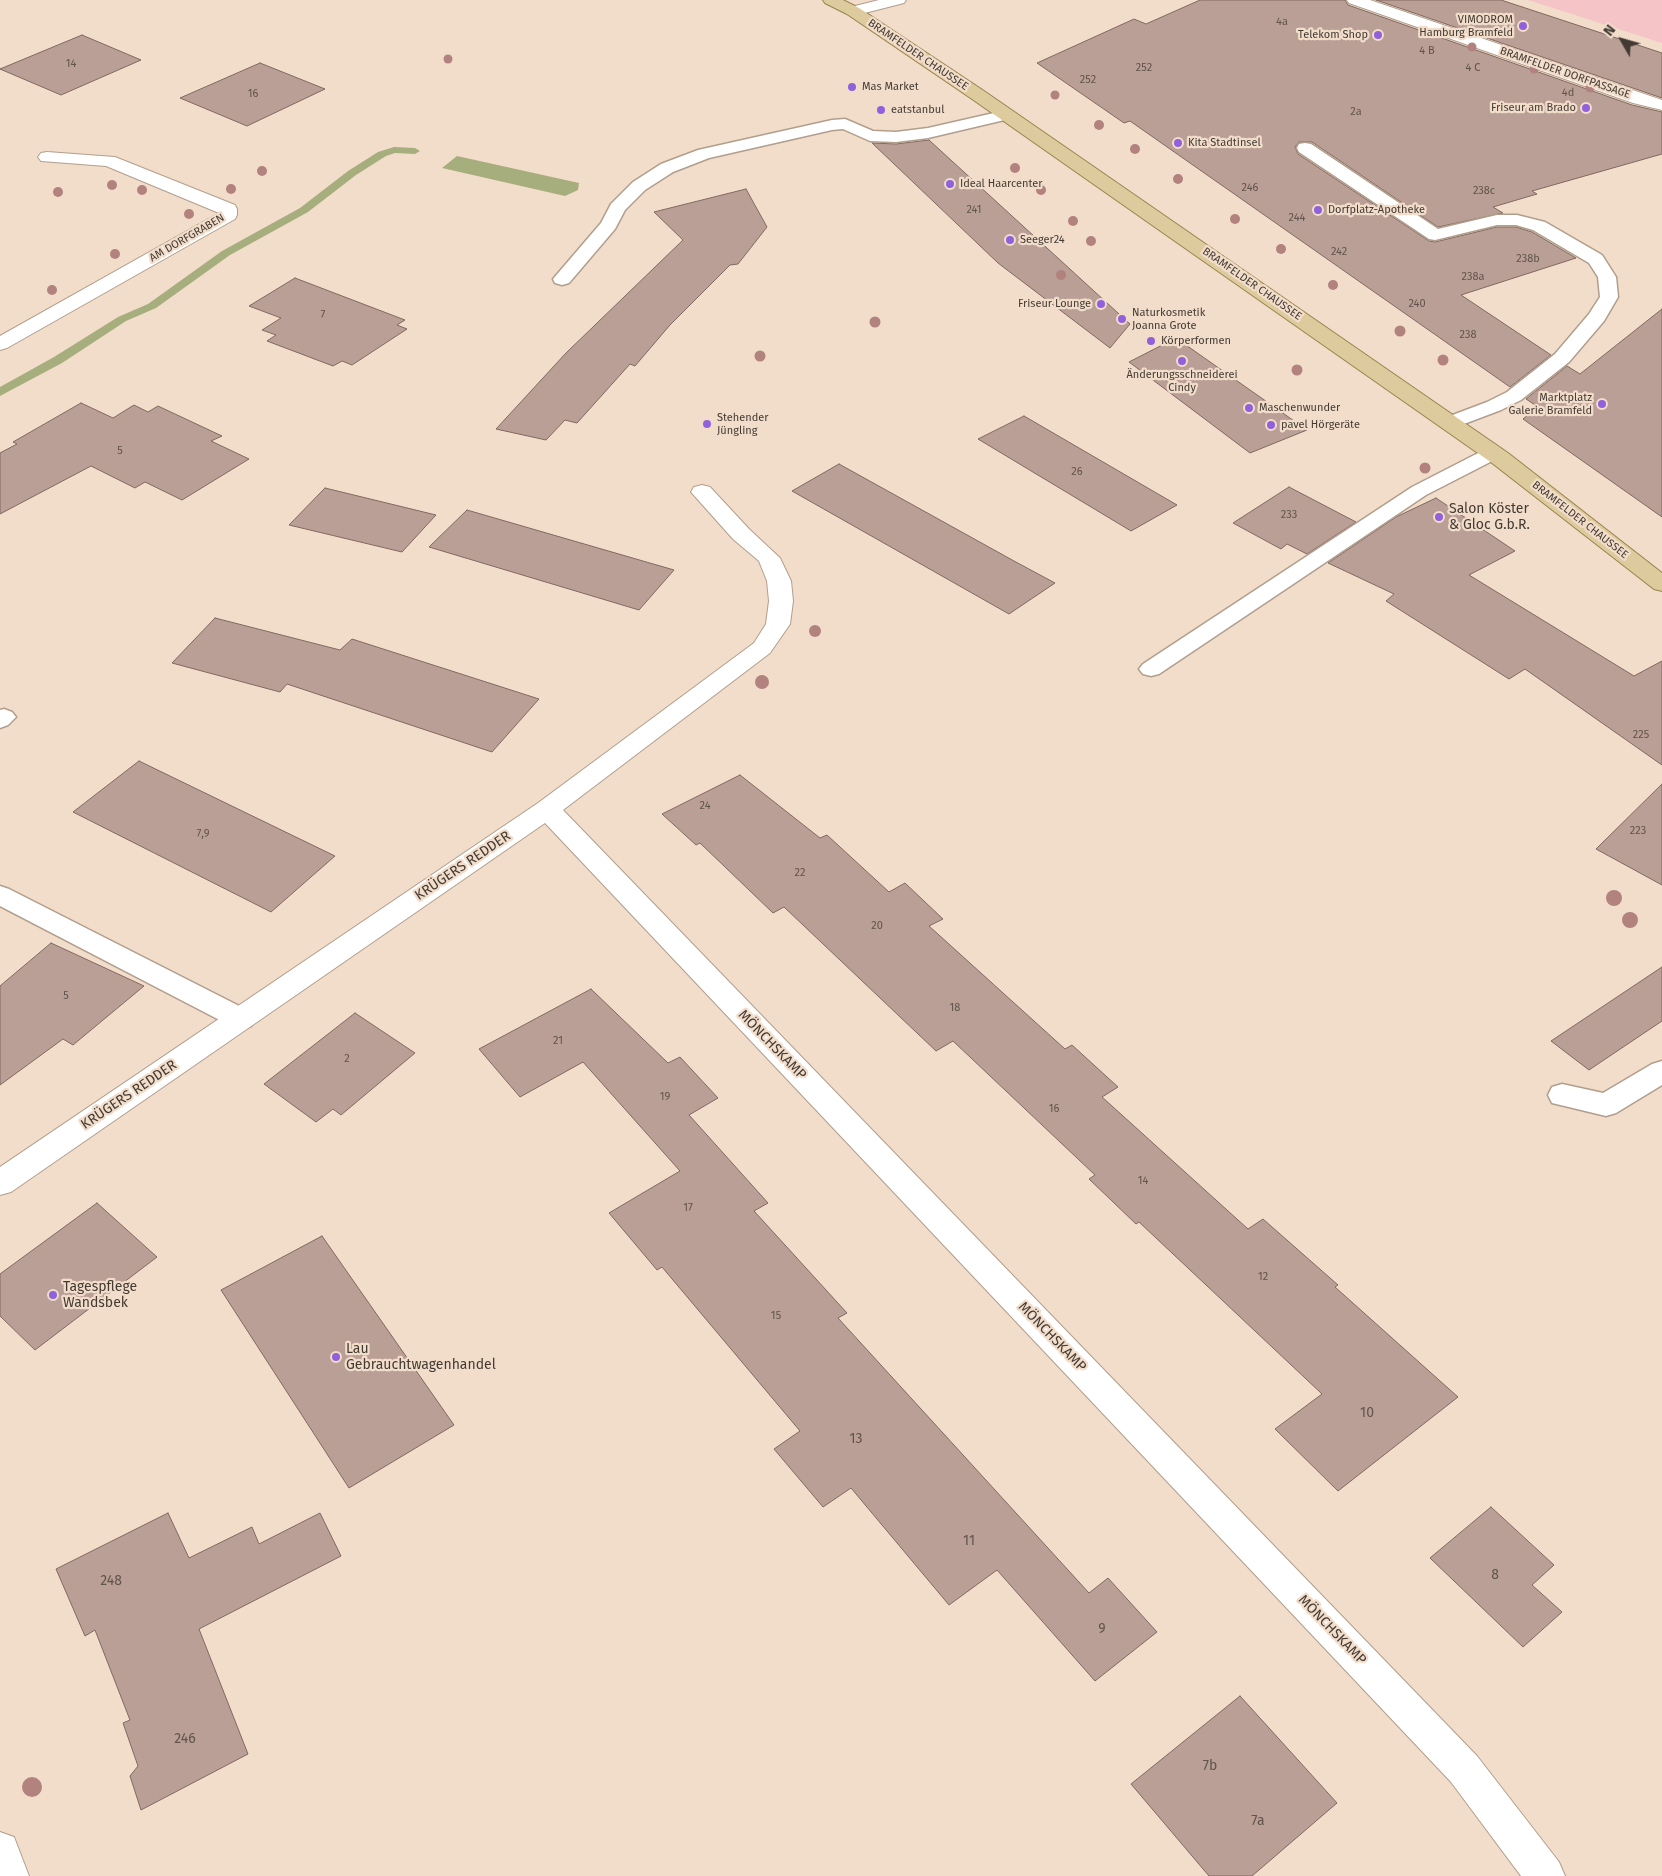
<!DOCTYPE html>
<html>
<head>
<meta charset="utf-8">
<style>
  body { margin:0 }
  #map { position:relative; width:1662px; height:1876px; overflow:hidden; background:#f2ddcb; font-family:"Fira Sans",sans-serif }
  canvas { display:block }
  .north { position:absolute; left:1597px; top:15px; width:50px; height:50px; -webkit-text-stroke:4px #f2ddcb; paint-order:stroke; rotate:308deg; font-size:14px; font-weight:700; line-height:20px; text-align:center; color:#433b33 }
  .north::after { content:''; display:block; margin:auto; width:18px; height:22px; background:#433b33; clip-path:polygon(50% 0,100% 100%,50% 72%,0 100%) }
</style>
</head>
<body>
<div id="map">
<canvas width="1662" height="1876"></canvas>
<div class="north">N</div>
</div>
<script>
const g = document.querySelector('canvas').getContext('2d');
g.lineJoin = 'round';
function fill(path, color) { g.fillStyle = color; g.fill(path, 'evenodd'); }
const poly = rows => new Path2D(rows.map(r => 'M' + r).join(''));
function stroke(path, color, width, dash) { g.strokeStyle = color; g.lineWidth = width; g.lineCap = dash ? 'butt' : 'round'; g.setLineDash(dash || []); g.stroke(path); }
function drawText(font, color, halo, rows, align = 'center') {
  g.font = font + ' "Fira Sans",sans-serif'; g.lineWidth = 4.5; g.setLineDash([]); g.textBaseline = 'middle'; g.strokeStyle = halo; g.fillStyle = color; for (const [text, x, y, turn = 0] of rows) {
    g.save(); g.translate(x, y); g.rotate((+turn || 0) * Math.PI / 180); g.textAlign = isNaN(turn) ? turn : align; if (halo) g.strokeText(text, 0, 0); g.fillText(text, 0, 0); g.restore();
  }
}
const green = poly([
  [1528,0,1662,0,1662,43]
]);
const water = poly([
  [457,156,579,183,578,190,565,196,442,168]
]);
const stream = poly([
  [394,147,415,148,420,151,415,154,395,153,386,156,356,175,308,212,230,255,156,308,126,321,62,363,0,396,0,387,54,357,118,317,148,304,222,251,300,208,348,171,378,152,394,147]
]);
const building = poly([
  [1200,0,1345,0,1348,5,1632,105,1662,112,1662,154,1532,191,1537,194,1493,207,1503,213,1438,227,1312,142,1299,142,1295,147,1298,154,1429,241,1435,242,1497,227,1516,227,1532,232,1576,258,1461,295,1551,355,1510,387,1130,121,1124,123,1037,63,1134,19,1146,24,1200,0],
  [1376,0,1501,0,1662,53,1662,98,1376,0],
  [82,35,141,60,61,95,0,69,82,35],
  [260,63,325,89,247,126,180,98,260,63],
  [929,140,1130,324,1110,348,998,263,872,143,896,144,929,140],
  [746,189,767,227,738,264,730,265,670,325,635,366,630,364,577,423,565,420,546,440,496,429,566,353,683,240,654,212,746,189],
  [295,278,405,320,397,325,407,329,352,365,342,361,333,366,267,341,276,335,262,330,281,318,249,306,295,278],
  [1662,309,1662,517,1523,419,1538,407,1526,399,1567,366,1580,374,1662,309],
  [1176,338,1307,430,1250,453,1129,362,1176,338],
  [81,403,113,418,134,405,148,412,158,406,222,436,211,441,249,459,182,500,145,482,135,488,91,466,0,514,0,453,17,444,13,442,81,403],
  [1024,416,1177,505,1131,531,978,439,1024,416],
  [839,464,1014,561,1055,583,1009,614,792,491,839,464],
  [1289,487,1356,522,1307,554,1287,544,1281,549,1233,523,1289,487],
  [325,488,436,515,402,552,289,525,325,488],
  [1436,498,1515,551,1469,575,1634,676,1662,661,1662,765,1525,669,1509,679,1386,601,1394,594,1328,563,1396,517,1436,498],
  [467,510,674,570,639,610,429,547,467,510],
  [215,618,340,650,352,639,539,699,492,752,287,684,280,692,172,663,215,618],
  [139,761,335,856,271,912,73,812,139,761],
  [740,775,820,838,827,835,889,892,905,883,943,919,929,926,1065,1049,1072,1045,1118,1087,1102,1097,1248,1229,1263,1219,1338,1285,1335,1287,1458,1397,1338,1491,1275,1429,1322,1394,1139,1222,1136,1224,1089,1179,1095,1175,953,1041,936,1051,784,907,773,913,700,843,696,845,662,814,740,775],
  [1662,784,1662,885,1596,849,1662,784],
  [51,943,144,986,73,1045,63,1039,0,1085,0,986,51,943],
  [1662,967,1662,1021,1589,1070,1551,1041,1662,967],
  [591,989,668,1063,680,1057,718,1098,689,1115,768,1203,754,1211,847,1313,838,1318,1089,1593,1108,1578,1157,1632,1095,1681,997,1570,949,1605,851,1488,823,1507,774,1449,800,1431,662,1267,657,1270,609,1213,680,1171,583,1062,520,1097,479,1049,591,989],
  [355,1013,415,1053,341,1115,333,1109,316,1122,264,1084,355,1013],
  [97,1203,157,1257,35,1350,0,1316,0,1274,97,1203],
  [322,1236,454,1425,349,1488,221,1290,322,1236],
  [1491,1507,1554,1565,1532,1585,1562,1612,1523,1647,1430,1558,1491,1507],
  [168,1513,189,1558,252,1527,259,1544,320,1513,341,1556,199,1629,248,1754,141,1810,130,1776,138,1766,123,1723,130,1720,95,1630,85,1636,56,1569,168,1513],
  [1240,1696,1337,1803,1252,1876,1209,1876,1131,1784,1240,1696]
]);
const service = poly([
  [1007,110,1013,112,1015,115,1013,118,928,138,896,142,870,141,843,129,832,130,709,158,673,172,645,190,625,210,615,229,569,283,562,285,555,283,553,279,601,223,611,204,633,182,661,164,698,150,832,120,845,119,873,131,896,132,928,128,1007,110],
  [1305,143,1311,144,1438,229,1497,215,1517,215,1545,222,1602,255,1616,277,1618,297,1604,321,1569,362,1521,400,1501,410,1456,427,1449,429,1442,427,1439,423,1442,419,1487,402,1507,392,1555,354,1589,314,1600,297,1598,277,1589,263,1533,230,1516,225,1497,225,1435,240,1429,239,1299,152,1297,148,1299,144,1305,143],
  [1493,447,1500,449,1503,453,1500,457,1426,495,1159,674,1151,676,1143,674,1139,669,1143,664,1412,487,1486,449,1493,447],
  [4,709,12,712,16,717,8,725,0,728,0,710,4,709],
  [0,886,9,889,251,1012,255,1019,251,1026,241,1029,231,1026,0,906,0,886],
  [1662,1061,1662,1085,1616,1113,1606,1116,1552,1103,1548,1095,1552,1087,1562,1084,1603,1093,1652,1064,1662,1061]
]);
const pedestrian = poly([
  [1347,0,1370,0,1662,100,1662,110,1633,103,1349,3,1347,0]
]);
const minor = poly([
  [47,152,115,157,235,205,237,209,237,215,235,219,7,348,0,350,0,336,219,213,106,166,41,161,38,157,41,153,47,152],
  [702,485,710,487,749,529,780,558,791,581,793,601,790,624,770,653,563,810,1477,1756,1559,1862,1565,1876,1521,1876,1451,1782,545,823,11,1192,0,1195,0,1167,538,803,754,643,766,624,769,601,767,581,759,561,733,539,691,492,694,487,702,485]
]);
const tertiary = poly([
  [879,0,906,0,904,3,853,16,847,14,845,11,847,8,879,0],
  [0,1832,14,1837,29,1876,0,1876,0,1832]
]);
const primary = poly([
  [823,0,843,0,859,8,984,91,1508,453,1662,573,1662,591,1654,589,1492,463,972,99,847,14,825,3,823,0]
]);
const trees = [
  [1472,47,4.5],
  [448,59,4.5],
  [1534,69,4.5],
  [1590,88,4.5],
  [1055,95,4.5],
  [1099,125,5],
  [1135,149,5],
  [1015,168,5],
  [262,171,5],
  [1178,179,5],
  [112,185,5],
  [231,189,5],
  [142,190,5],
  [1041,190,5],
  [58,192,5],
  [189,214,5],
  [1235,219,5],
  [1073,221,5],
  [1091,241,5],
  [1281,249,5],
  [115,254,5],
  [1061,275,5],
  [1333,285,5],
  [52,290,5],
  [875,322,5.5],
  [1400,331,5.5],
  [760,356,5.5],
  [1443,360,5.5],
  [1297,370,5.5],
  [1425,468,5.5],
  [815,631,6],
  [762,682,7],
  [1614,898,8],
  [1630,920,8],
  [32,1787,10]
];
const markers = [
  [1523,26,5,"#9061da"],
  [1378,35,5,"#9061da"],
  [852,87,5,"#9061da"],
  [1586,108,5,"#9061da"],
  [881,110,5,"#9061da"],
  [1178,143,5,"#9061da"],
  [950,184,5,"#9061da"],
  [1318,210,5,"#9061da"],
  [1010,240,5,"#9061da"],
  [1101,304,5,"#9061da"],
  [1122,319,5,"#9061da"],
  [1151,341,5,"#9061da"],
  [1182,361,5,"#9061da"],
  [1602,404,5,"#9061da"],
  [1249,408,5,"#9061da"],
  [707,424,5,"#9061da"],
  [1271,425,5,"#9061da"],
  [1439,517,5,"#9061da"],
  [53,1295,5,"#9061da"],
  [336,1357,5,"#9061da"]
];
const farPoinames = [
  ["VIMODROM",1513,20,"right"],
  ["Hamburg Bramfeld",1513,33,"right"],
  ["Telekom Shop",1368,35,"right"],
  ["Mas Market",862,87],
  ["Friseur am Brado",1576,108,"right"],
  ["eatstanbul",891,110],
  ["Kita Stadtinsel",1188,143],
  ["Ideal Haarcenter",960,184],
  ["Dorfplatz-Apotheke",1328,210],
  ["Seeger24",1020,240],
  ["Friseur Lounge",1091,304,"right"],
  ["Naturkosmetik",1132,313],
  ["Joanna Grote",1132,326],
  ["Körperformen",1161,341],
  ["Änderungsschneiderei",1182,375,"center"],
  ["Cindy",1182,388,"center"],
  ["Marktplatz",1592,398,"right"],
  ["Galerie Bramfeld",1592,411,"right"],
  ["Maschenwunder",1259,408],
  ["Stehender",717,418],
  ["Jüngling",717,431],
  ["pavel Hörgeräte",1281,425]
];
const numberNames = [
  ["4a",1282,22],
  ["4 B",1427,51],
  ["14",71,64],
  ["252",1144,68],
  ["4 C",1473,68],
  ["252",1088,80],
  ["4d",1568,93],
  ["16",253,94],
  ["2a",1356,112],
  ["246",1250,188],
  ["238c",1484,191],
  ["241",974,210],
  ["244",1297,218],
  ["242",1339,252],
  ["238b",1528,259],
  ["238a",1473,277],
  ["240",1417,304],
  ["7",323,315],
  ["238",1468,335],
  ["5",120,451],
  ["26",1077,472],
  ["233",1289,515],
  ["225",1641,735],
  ["24",705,806],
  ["223",1638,831],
  ["7,9",203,834],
  ["22",800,873],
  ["20",877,926],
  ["5",66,996],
  ["18",955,1008],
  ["21",558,1041],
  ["2",347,1059],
  ["19",665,1097],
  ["16",1054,1109],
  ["14",1143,1181],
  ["17",688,1208],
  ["12",1263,1277],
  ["15",776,1316]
];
const farStreetnames = [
  ["BRAMFELDER CHAUSSEE",918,55,34],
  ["BRAMFELDER DORFPASSAGE",1565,73,19],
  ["AM DORFGRABEN",187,238,-30],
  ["BRAMFELDER CHAUSSEE",1252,284,35],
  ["BRAMFELDER CHAUSSEE",1580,520,38]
];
const poiNames = [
  ["Salon Köster",1449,509],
  ["& Gloc G.b.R.",1449,525],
  ["Tagespflege",63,1287],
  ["Wandsbek",63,1303],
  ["Lau",346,1349],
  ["Gebrauchtwagenhandel",346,1365]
];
const streetNames = [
  ["KRÜGERS REDDER",463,866,-34],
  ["MÖNCHSKAMP",772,1045,46],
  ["KRÜGERS REDDER",129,1095,-34],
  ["MÖNCHSKAMP",1052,1337,46],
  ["MÖNCHSKAMP",1332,1630,46]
];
const nearNumbernames = [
  ["10",1367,1413],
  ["13",856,1439],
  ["11",969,1541],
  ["8",1495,1575],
  ["248",111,1581],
  ["9",1102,1629],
  ["246",185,1739],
  ["7b",1210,1766],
  ["7a",1258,1821]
];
fill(green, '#f4c4c7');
fill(water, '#a7ae7d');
fill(stream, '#a7ae7d');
fill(building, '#ba9f96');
stroke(building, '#816860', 1);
stroke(service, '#b19e8c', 3);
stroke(pedestrian, '#b19e8c', 2);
stroke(minor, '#b19e8c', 2);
stroke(tertiary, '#b19e8c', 2);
stroke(primary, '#98824d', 2);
fill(service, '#fff');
fill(pedestrian, '#fff');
fill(minor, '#fff');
fill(tertiary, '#fff');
fill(primary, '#ddcb9d');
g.fillStyle = '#b2827f';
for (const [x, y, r] of trees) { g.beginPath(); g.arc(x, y, r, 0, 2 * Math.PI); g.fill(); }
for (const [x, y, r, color] of markers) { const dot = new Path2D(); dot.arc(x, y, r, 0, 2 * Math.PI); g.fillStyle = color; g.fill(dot); stroke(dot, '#f2ddcb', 2); }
drawText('11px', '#433b33', '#f2ddcb', farPoinames, 'left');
drawText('11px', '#61544c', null, numberNames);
drawText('11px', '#433b33', '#f2ddcb', farStreetnames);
drawText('14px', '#433b33', '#f2ddcb', poiNames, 'left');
drawText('14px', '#433b33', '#f2ddcb', streetNames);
drawText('14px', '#61544c', null, nearNumbernames);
</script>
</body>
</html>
